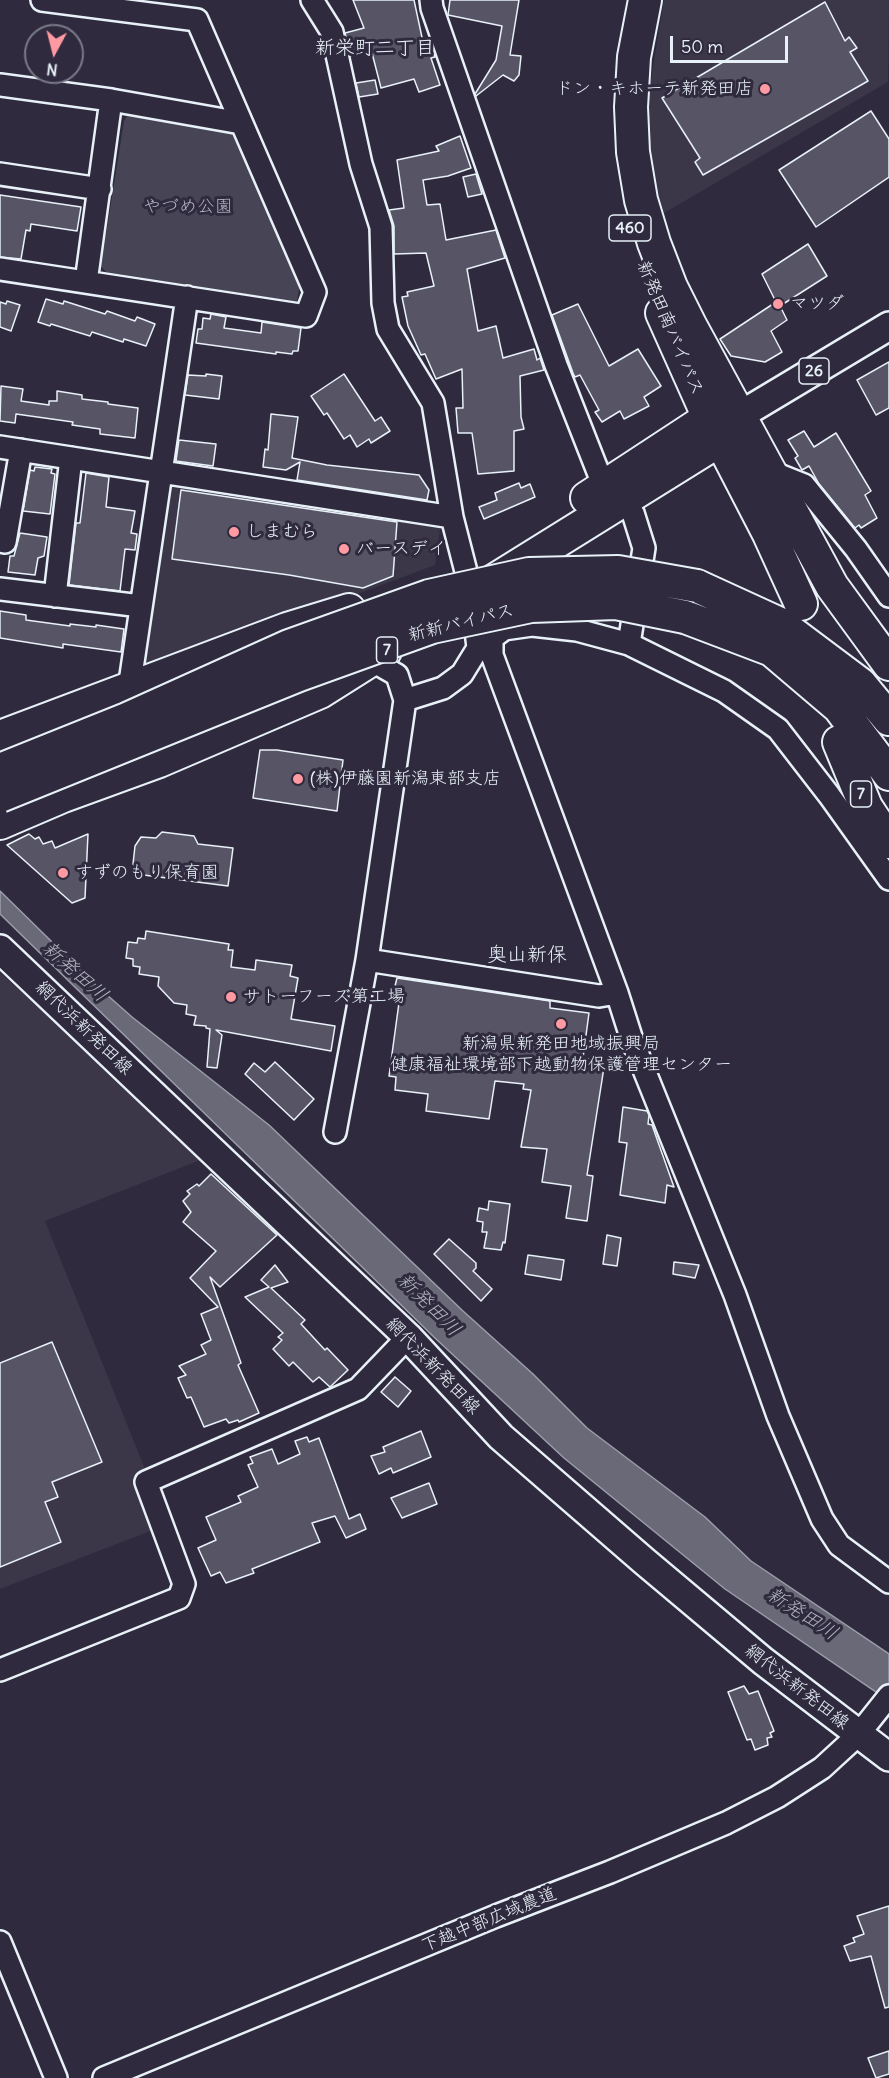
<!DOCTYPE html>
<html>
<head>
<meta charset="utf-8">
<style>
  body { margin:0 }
  #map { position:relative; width:889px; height:2078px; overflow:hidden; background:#2f2a3d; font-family:Delius,sans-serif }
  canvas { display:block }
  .north { position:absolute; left:24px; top:24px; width:60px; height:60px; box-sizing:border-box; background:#2f2a3d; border:2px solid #797a88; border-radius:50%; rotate:187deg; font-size:16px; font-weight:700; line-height:24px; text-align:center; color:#e8f1f8 }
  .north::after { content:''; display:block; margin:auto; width:21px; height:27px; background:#ff9aa2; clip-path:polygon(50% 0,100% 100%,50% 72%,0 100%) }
  .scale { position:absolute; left:670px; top:36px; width:118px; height:27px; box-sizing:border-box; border:3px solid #e8f1f8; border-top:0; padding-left:8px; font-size:18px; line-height:21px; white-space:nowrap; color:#e8f1f8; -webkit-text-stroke:4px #2f2a3d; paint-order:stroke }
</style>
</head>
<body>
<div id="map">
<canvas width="889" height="2078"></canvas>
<div class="north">N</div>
<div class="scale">50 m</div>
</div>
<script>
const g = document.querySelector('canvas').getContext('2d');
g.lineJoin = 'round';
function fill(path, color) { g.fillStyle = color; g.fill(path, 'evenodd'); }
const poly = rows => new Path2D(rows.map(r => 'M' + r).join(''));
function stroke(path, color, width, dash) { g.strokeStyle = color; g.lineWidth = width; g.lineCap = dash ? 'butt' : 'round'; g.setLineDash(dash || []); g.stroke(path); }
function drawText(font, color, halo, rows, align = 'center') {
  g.font = font + ' Delius,"Klee One",sans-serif'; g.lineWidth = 6; g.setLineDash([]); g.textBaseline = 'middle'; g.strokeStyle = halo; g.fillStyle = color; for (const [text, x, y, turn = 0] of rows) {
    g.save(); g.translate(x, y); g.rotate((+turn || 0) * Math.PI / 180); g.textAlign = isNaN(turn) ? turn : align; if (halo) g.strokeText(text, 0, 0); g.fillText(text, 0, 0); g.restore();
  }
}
const built = poly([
  [664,0,889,0,888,82,664,213,656,191,646,111],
  [168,480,442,515,435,565,141,675],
  [0,973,208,1157,45,1221,145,1469,153,1530,0,1589]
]);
const green = poly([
  [127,116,238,131,301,275,297,302,106,272,101,266,124,121]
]);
const water = poly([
  [0,891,97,986,132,1017,269,1125,463,1311,533,1374,587,1428,705,1517,751,1561,889,1654,889,1701,725,1589,564,1458,436,1339,0,914,0,891]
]);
const building = poly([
  [353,0,414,0,423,42,429,39,435,57,431,58,440,85,419,92,414,79,381,88,371,49,350,56,345,33,364,28,353,0],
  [450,0,519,0,510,55,521,56,519,75,514,81,503,75,476,96,475,94,496,60,502,26,448,15,450,0],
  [825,2,845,41,849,37,857,48,850,52,868,81,703,175,695,162,700,158,662,98,825,2],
  [375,80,378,94,359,97,356,83,375,80],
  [871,111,889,139,889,177,816,227,779,170,871,111],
  [460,136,471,168,448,176,423,180,427,205,440,204,446,240,496,230,505,258,467,269,478,331,496,326,503,358,534,349,537,360,540,358,544,370,520,376,521,417,524,429,514,431,514,471,478,474,472,433,458,433,456,408,463,408,462,369,436,379,425,354,421,355,408,326,402,297,408,296,407,292,434,286,426,253,394,254,394,226,389,210,404,208,397,160,439,151,436,146,460,136],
  [476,174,482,194,468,197,463,177,476,174],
  [0,195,81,207,77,231,31,224,30,231,26,230,21,259,0,257,0,195],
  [808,244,827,276,780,306,787,320,771,331,782,352,765,362,731,356,720,339,776,302,762,274,808,244],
  [46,299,63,304,64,301,105,314,107,311,135,321,137,317,155,324,146,346,124,339,123,342,92,332,90,336,51,324,50,326,38,322,46,299],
  [7,301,20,305,11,331,0,327,0,302,6,304,7,301],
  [578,304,609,366,638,349,661,386,644,397,649,406,624,419,620,411,602,422,595,412,599,410,580,375,575,377,573,373,552,315,578,304],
  [211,314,226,317,224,328,261,333,262,322,301,328,298,351,293,351,292,354,276,352,276,354,196,343,198,329,202,329,203,318,210,319,211,314],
  [889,362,889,408,876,415,857,380,889,362],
  [206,374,222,376,219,399,185,395,188,375,206,376,206,374],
  [344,374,375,421,381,417,390,431,371,443,369,439,357,447,350,435,344,439,327,413,324,415,311,396,344,374],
  [1,386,23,389,21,401,49,405,49,401,57,401,57,391,82,395,82,399,108,402,108,404,138,408,135,438,100,434,100,429,72,425,73,422,16,414,15,423,0,421,1,386],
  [271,414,298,417,292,458,327,465,419,475,429,490,427,500,297,480,300,462,286,470,263,467,265,449,268,450,271,414],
  [804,431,814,447,836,433,871,491,865,495,877,518,861,528,859,525,855,528,819,484,809,466,802,470,795,458,798,456,788,440,804,431],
  [179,440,216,444,213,466,176,461,179,440],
  [35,467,52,469,51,473,55,474,50,514,23,511,30,470,34,471,35,467],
  [86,473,109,477,106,507,135,511,131,533,137,534,135,550,125,549,120,591,69,585,76,523,80,523,86,473],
  [519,483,521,488,530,484,535,497,484,519,479,507,497,500,495,493,519,483],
  [181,490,397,522,393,576,363,588,289,575,172,559,181,490],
  [20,533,47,537,44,556,38,558,35,575,8,572,10,556,14,556,20,533],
  [0,611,26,615,26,620,70,626,70,624,96,627,96,625,124,629,121,652,63,644,63,648,0,638,0,611],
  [260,750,277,750,343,760,337,811,253,798,260,750],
  [162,832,194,836,198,844,233,848,228,886,136,874,137,869,133,864,135,846,141,837,156,838,162,832],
  [29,834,35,839,39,837,43,844,52,841,55,848,88,834,85,898,72,903,7,845,29,834],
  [146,931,229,944,228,950,233,950,231,967,255,970,256,960,292,965,290,976,298,978,291,1019,335,1026,331,1051,216,1030,222,1035,217,1068,207,1067,210,1029,206,1028,206,1026,194,1025,196,1016,186,1014,187,1005,174,1003,158,986,159,977,139,974,140,967,133,966,133,959,126,958,128,942,137,943,138,938,145,939,146,931],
  [397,978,550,1001,550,1008,589,1013,583,1058,605,1061,587,1175,593,1176,587,1221,566,1218,571,1186,542,1182,547,1149,521,1147,531,1090,523,1089,524,1084,495,1081,489,1119,426,1111,428,1094,395,1090,396,1077,389,1076,401,988,395,986,397,978],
  [275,1062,314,1099,294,1120,245,1074,254,1063,265,1072,275,1062],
  [623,1107,647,1111,649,1115,648,1124,652,1125,674,1187,667,1185,665,1203,620,1195,627,1143,619,1142,623,1107],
  [211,1174,277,1235,220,1287,210,1277,241,1363,238,1365,259,1413,239,1422,238,1420,229,1423,226,1419,204,1427,191,1397,187,1398,178,1378,186,1375,179,1366,206,1354,201,1345,211,1340,201,1314,218,1307,190,1278,216,1251,183,1222,191,1212,183,1201,190,1194,187,1191,197,1184,199,1186,211,1174],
  [489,1201,510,1204,505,1243,503,1242,501,1250,484,1248,487,1232,482,1232,483,1222,477,1221,479,1208,488,1210,489,1201],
  [607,1235,621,1238,617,1266,603,1264,607,1235],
  [449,1239,476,1263,476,1268,473,1271,492,1289,481,1301,434,1254,449,1239],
  [528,1255,564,1260,561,1280,525,1274,528,1255],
  [674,1262,699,1265,695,1278,673,1274,674,1262],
  [275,1265,288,1282,271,1288,305,1320,301,1324,325,1350,327,1348,348,1370,330,1387,319,1377,313,1382,293,1362,289,1366,273,1349,282,1340,278,1337,283,1333,245,1297,269,1287,261,1280,275,1265],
  [52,1342,102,1462,52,1482,58,1497,45,1502,61,1542,0,1567,0,1363,52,1342],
  [395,1377,411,1391,398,1407,381,1392,395,1377],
  [421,1431,431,1457,393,1473,391,1468,379,1474,371,1456,385,1452,383,1447,421,1431],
  [307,1437,309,1442,319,1438,349,1519,360,1514,366,1529,346,1538,335,1516,312,1523,320,1542,252,1569,254,1573,226,1583,220,1572,211,1576,198,1548,216,1540,206,1517,241,1502,238,1496,258,1487,248,1465,253,1463,250,1457,272,1449,278,1464,300,1454,295,1441,307,1437],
  [429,1483,437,1504,402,1518,391,1498,429,1483],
  [744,1686,749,1694,758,1691,774,1731,770,1733,772,1737,767,1738,768,1745,755,1750,751,1739,747,1740,728,1692,744,1686],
  [889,1906,889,2007,885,2008,871,1956,850,1961,844,1946,855,1942,853,1938,864,1934,857,1916,889,1906],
  [889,2051,889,2074,876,2078,868,2058,889,2051]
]);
const minorTunnel = poly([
  [607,462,622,491]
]);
const minor = poly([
  [312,0,332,32,361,164,381,227,383,303,388,329,433,403,452,517,472,595,478,648,462,674,443,688,405,700],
  [431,0,432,8,556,365,604,487],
  [0,85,111,100,241,123],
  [0,174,100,189],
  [0,269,306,316,315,292,197,20,42,0],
  [86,282,111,100],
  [0,447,452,517],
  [769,471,804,485,856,549,889,596],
  [0,541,5,542,21,450],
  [0,589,141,606],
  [55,596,71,458],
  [492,638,492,655,617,993,632,1040,735,1295,778,1416,822,1519,839,1545,889,1582],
  [629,644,644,548,633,513],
  [480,647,504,629,532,625,577,630,629,644,724,691,778,729,829,795,889,879],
  [129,689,187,297],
  [367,960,599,996,617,993],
  [335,1132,367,960,405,700,397,675,371,660],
  [0,1670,179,1598,184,1584,146,1482,358,1389,408,1337],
  [0,1942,56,2078],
  [104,2078,496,1916,610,1872,726,1823,777,1797,822,1768,858,1735,889,1696]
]);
const major = poly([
  [739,416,889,326],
  [0,949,408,1337,501,1437,644,1561,763,1661,889,1757]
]);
const highway = poly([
  [645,0,634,57,631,107,633,152,641,200,654,243,671,287,690,325,832,586,889,664],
  [662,313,709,418,769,534,801,604],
  [587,498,709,418,739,416],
  [495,580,720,440,739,416],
  [697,586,780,624,860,684,889,719],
  [685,617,772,650,839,707,889,774],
  [0,737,287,629,349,610],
  [839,742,866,807,889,842],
  [0,823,63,796,159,761,320,692,385,651]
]);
const highwayBridge = poly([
  [0,770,127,719,289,646,429,596,529,574,618,572,697,586],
  [0,796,299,675,432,627,531,606,616,603,685,617]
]);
const markers = [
  [765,89,6,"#ff9aa2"],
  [778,304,6,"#ff9aa2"],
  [234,532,6,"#ff9aa2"],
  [344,549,6,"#ff9aa2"],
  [298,779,6,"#ff9aa2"],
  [63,873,6,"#ff9aa2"],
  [231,997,6,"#ff9aa2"],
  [561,1024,6,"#ff9aa2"]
];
const shields = [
  [630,228,42],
  [814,371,30],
  [387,650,21],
  [861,794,21]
];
const shieldNames = [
  ["460",630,228],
  ["26",814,371],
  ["7",387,650],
  ["7",861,794]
];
const poiNames = [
  ["ドン・キホーテ新発田店",753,89,"right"],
  ["マツダ",790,304],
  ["しまむら",246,532],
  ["バースデイ",356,549],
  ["(株)伊藤園新潟東部支店",310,779],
  ["すずのもり保育園",75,873],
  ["サトーフーズ第工場",243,997],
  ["新潟県新発田地域振興局",561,1044,"center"],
  ["健康福祉環境部下越動物保護管理センター",561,1065,"center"]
];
const parkNames = [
  ["やづめ公園",188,207]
];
const streetNames = [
  ["新発田南バイパス",670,328,67],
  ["新新バイパス",461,623,-14],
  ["網代浜新発田線",84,1028,44],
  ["網代浜新発田線",433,1366,46],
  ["網代浜新発田線",797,1687,38],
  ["下越中部広域農道",489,1920,-22]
];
const neighbourhoodNames = [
  ["新栄町二丁目",375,48],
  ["奥山新保",527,955]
];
const waterNames = [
  ["新発田川",75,972,42],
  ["新発田川",429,1305,45],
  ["新発田川",802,1614,33]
];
fill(built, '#3b3749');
fill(green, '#464455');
fill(water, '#696978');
stroke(water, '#9c9fab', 1.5);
fill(building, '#575565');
stroke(building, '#e8f1f8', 1.5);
stroke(minorTunnel, '#4b4859', 21, [21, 10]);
stroke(minor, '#e8f1f8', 26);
stroke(major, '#e8f1f8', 32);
stroke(highway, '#e8f1f8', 36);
stroke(minor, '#2f2a3d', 21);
stroke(major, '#2f2a3d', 27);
stroke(highway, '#2f2a3d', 32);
stroke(highwayBridge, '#e8f1f8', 36, []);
stroke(highwayBridge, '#2f2a3d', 32);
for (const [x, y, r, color] of markers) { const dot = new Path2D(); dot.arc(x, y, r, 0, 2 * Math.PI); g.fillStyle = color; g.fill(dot); stroke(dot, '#2f2a3d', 2); }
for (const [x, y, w] of shields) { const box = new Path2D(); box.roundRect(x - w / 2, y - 13, w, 26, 4.5); g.fillStyle = '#2f2a3d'; g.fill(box); stroke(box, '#e8f1f8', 1.5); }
drawText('bold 16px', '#e8f1f8', null, shieldNames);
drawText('18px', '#e8f1f8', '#2f2a3d', poiNames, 'left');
drawText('18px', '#afb4bf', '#2f2a3d', parkNames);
drawText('18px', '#e8f1f8', '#2f2a3d', streetNames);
drawText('20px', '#e8f1f8', '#2f2a3d', neighbourhoodNames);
drawText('italic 20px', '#afb4be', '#2f2a3d', waterNames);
</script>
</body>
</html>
